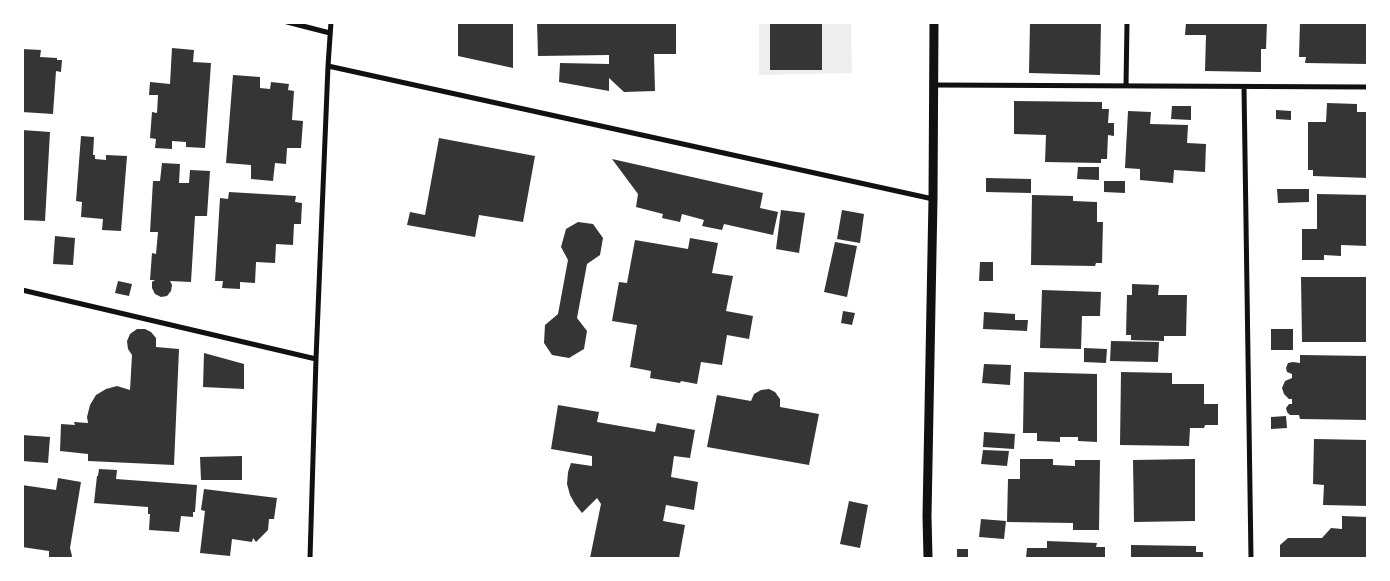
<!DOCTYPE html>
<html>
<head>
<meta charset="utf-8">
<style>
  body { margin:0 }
  #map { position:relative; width:1390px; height:581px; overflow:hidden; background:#fff; font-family:"Exo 2",sans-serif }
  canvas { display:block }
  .frame { position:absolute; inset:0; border:24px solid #fff; pointer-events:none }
</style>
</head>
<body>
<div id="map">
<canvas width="1390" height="581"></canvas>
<div class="frame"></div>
</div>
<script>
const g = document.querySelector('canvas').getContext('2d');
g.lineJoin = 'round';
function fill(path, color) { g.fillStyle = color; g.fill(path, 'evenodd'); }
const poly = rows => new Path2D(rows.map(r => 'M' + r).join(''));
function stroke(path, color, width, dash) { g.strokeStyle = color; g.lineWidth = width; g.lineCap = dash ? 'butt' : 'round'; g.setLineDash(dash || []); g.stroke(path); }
const green = poly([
  [759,23,851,23,852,73,759,75]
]);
const building = poly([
  [458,22,513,22,513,68,458,56],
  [537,22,676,22,676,54,654,54,655,91,624,92,609,78,609,91,559,82,560,63,609,64,609,55,538,56],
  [770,22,822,22,822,70,770,70],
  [1030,22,1101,22,1100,75,1029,73],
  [1186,22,1267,22,1266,49,1261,49,1261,72,1205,71,1206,35,1185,35],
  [1300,22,1368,22,1368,64,1305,63,1306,57,1299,57],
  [172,48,194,50,193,62,211,63,205,148,186,147,186,142,172,141,172,149,155,148,156,139,150,138,152,112,157,113,158,95,149,95,150,82,170,84],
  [22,49,41,50,40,57,57,58,57,60,62,60,61,72,56,71,53,114,22,112],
  [233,75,260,77,260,88,270,89,271,82,289,84,288,90,294,91,292,120,303,121,301,148,287,148,286,164,275,163,273,181,251,179,251,165,226,163],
  [1014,101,1102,102,1102,109,1109,109,1108,123,1114,123,1114,136,1108,135,1107,159,1101,159,1101,163,1045,162,1046,135,1014,134],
  [1327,103,1357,104,1357,112,1368,112,1368,178,1313,176,1313,170,1308,170,1308,122,1326,122],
  [1172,106,1191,106,1191,120,1171,119],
  [1276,110,1291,111,1291,120,1276,119],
  [1128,111,1151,112,1150,124,1188,125,1187,143,1206,144,1205,172,1174,170,1173,183,1140,180,1140,169,1125,168],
  [22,130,50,132,45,221,22,220],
  [81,136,94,137,93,155,95,155,95,159,106,160,106,155,127,156,121,231,102,230,103,219,81,217,82,202,76,201],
  [439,138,535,156,523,222,479,215,475,237,407,225,410,212,425,215],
  [612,159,763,193,760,208,778,212,773,235,724,224,722,230,702,226,704,220,682,214,680,222,662,218,663,214,636,207,638,194],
  [162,163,180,164,179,183,189,183,190,170,210,171,207,216,195,216,191,282,170,281,172,285,171,291,167,296,161,297,155,294,152,288,152,282,155,280,150,280,152,253,156,254,158,232,150,232,153,181,160,181],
  [1078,167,1099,167,1099,180,1077,179],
  [986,178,1031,179,1031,193,986,192],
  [1104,181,1125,181,1125,193,1104,192],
  [1277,189,1309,189,1309,202,1278,203],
  [229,192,296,196,295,202,302,203,301,224,294,224,293,245,276,244,275,263,256,262,255,283,240,282,240,289,222,288,223,281,215,281,220,198,228,199],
  [1317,194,1368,195,1368,246,1341,245,1341,256,1324,255,1324,260,1302,260,1302,229,1317,229],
  [1032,195,1073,196,1073,201,1097,202,1097,222,1103,222,1102,263,1096,263,1095,266,1031,265],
  [781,210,805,213,799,253,776,249],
  [842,210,864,214,860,243,837,239],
  [578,222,593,224,603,238,600,255,587,264,577,318,587,331,584,349,569,358,552,355,544,343,545,325,558,314,568,260,561,247,566,229],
  [55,236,75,238,73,265,53,264],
  [690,238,718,243,712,273,733,276,726,311,753,316,749,339,727,335,722,365,701,362,697,384,681,381,680,383,650,378,651,371,630,367,637,325,612,321,619,282,627,283,635,240,688,249],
  [835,242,857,246,847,297,824,292],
  [980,262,993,262,993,281,979,281],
  [1301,277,1368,277,1368,342,1302,342],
  [118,281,132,284,129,296,115,293],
  [1132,284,1159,285,1158,295,1187,295,1186,336,1164,336,1164,341,1131,340,1131,335,1126,335,1127,295,1132,295],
  [1042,290,1101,292,1100,316,1082,316,1081,349,1040,348],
  [843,311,855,313,852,325,841,323],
  [984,312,1015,314,1015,320,1028,320,1027,331,983,329],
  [137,329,145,329,151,332,156,338,156,347,179,349,174,465,88,461,88,454,60,451,61,424,75,425,74,422,88,423,87,417,90,405,96,395,106,389,117,386,130,390,132,355,128,349,127,341,130,334],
  [1271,329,1293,329,1293,350,1271,350],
  [1111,341,1159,342,1158,362,1110,361],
  [1084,348,1107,349,1106,363,1084,362],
  [204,353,244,364,244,389,203,387],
  [1300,355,1368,356,1368,420,1300,419,1299,415,1290,415,1287,412,1286,408,1289,404,1292,404,1292,399,1289,399,1284,394,1282,388,1285,381,1292,378,1292,374,1287,372,1286,368,1288,363,1293,362,1300,363],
  [984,364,1011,365,1010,385,982,383],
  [1024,372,1097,374,1097,442,1078,441,1078,437,1060,437,1060,442,1037,441,1037,433,1023,433],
  [1121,372,1172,373,1172,384,1204,384,1204,404,1218,404,1218,425,1205,425,1204,428,1190,428,1189,446,1120,445],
  [769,389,775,392,780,399,780,407,819,414,809,465,707,447,717,395,751,401,754,394,761,390],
  [558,405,599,412,597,422,655,432,657,423,695,430,690,458,674,456,671,477,698,482,694,510,666,505,663,521,685,525,679,558,590,558,601,504,597,498,582,513,575,504,570,495,567,484,568,472,571,463,592,466,592,456,551,449],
  [1286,416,1287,428,1271,429,1271,417],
  [984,432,1015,434,1014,449,983,447],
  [22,435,50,437,48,463,22,461],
  [1314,439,1368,440,1368,506,1323,505,1324,485,1313,484],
  [983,450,1009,451,1007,466,981,464],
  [242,456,242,480,201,480,200,457],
  [1020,459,1053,459,1053,465,1075,466,1075,460,1100,460,1099,530,1073,530,1073,523,1007,522,1008,479,1020,479],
  [1195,459,1195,521,1134,522,1133,460],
  [99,469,117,470,116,479,197,485,195,512,193,512,193,517,181,516,179,532,149,530,150,514,148,514,148,507,94,503,97,476,98,476],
  [58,478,81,482,70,548,72,556,71,558,49,558,49,551,22,547,22,485,56,490],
  [204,489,277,498,274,519,269,519,268,530,256,542,253,538,252,542,232,539,230,556,200,553,205,511,201,510],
  [849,501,868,505,860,548,840,544],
  [1342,516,1368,517,1368,558,1280,558,1280,545,1288,538,1322,538,1331,528,1342,529],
  [981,519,1006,521,1004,539,979,537],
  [1047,541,1097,543,1096,547,1105,547,1105,558,1026,558,1027,548,1047,548],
  [1131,545,1196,546,1196,552,1203,552,1203,558,1131,558],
  [957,549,968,549,968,558,957,558]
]);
const minor = poly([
  [287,22,330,33],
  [328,66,933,199],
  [935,85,1368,87],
  [1126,86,1127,22],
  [1244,87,1251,558],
  [22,290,316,359],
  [310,558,316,359,328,66,331,22]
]);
const tertiary = poly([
  [928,558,927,516,933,199,934,22]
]);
fill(green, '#eee');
fill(building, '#353535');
stroke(minor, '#111', 5);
stroke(tertiary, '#111', 9);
</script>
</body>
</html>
